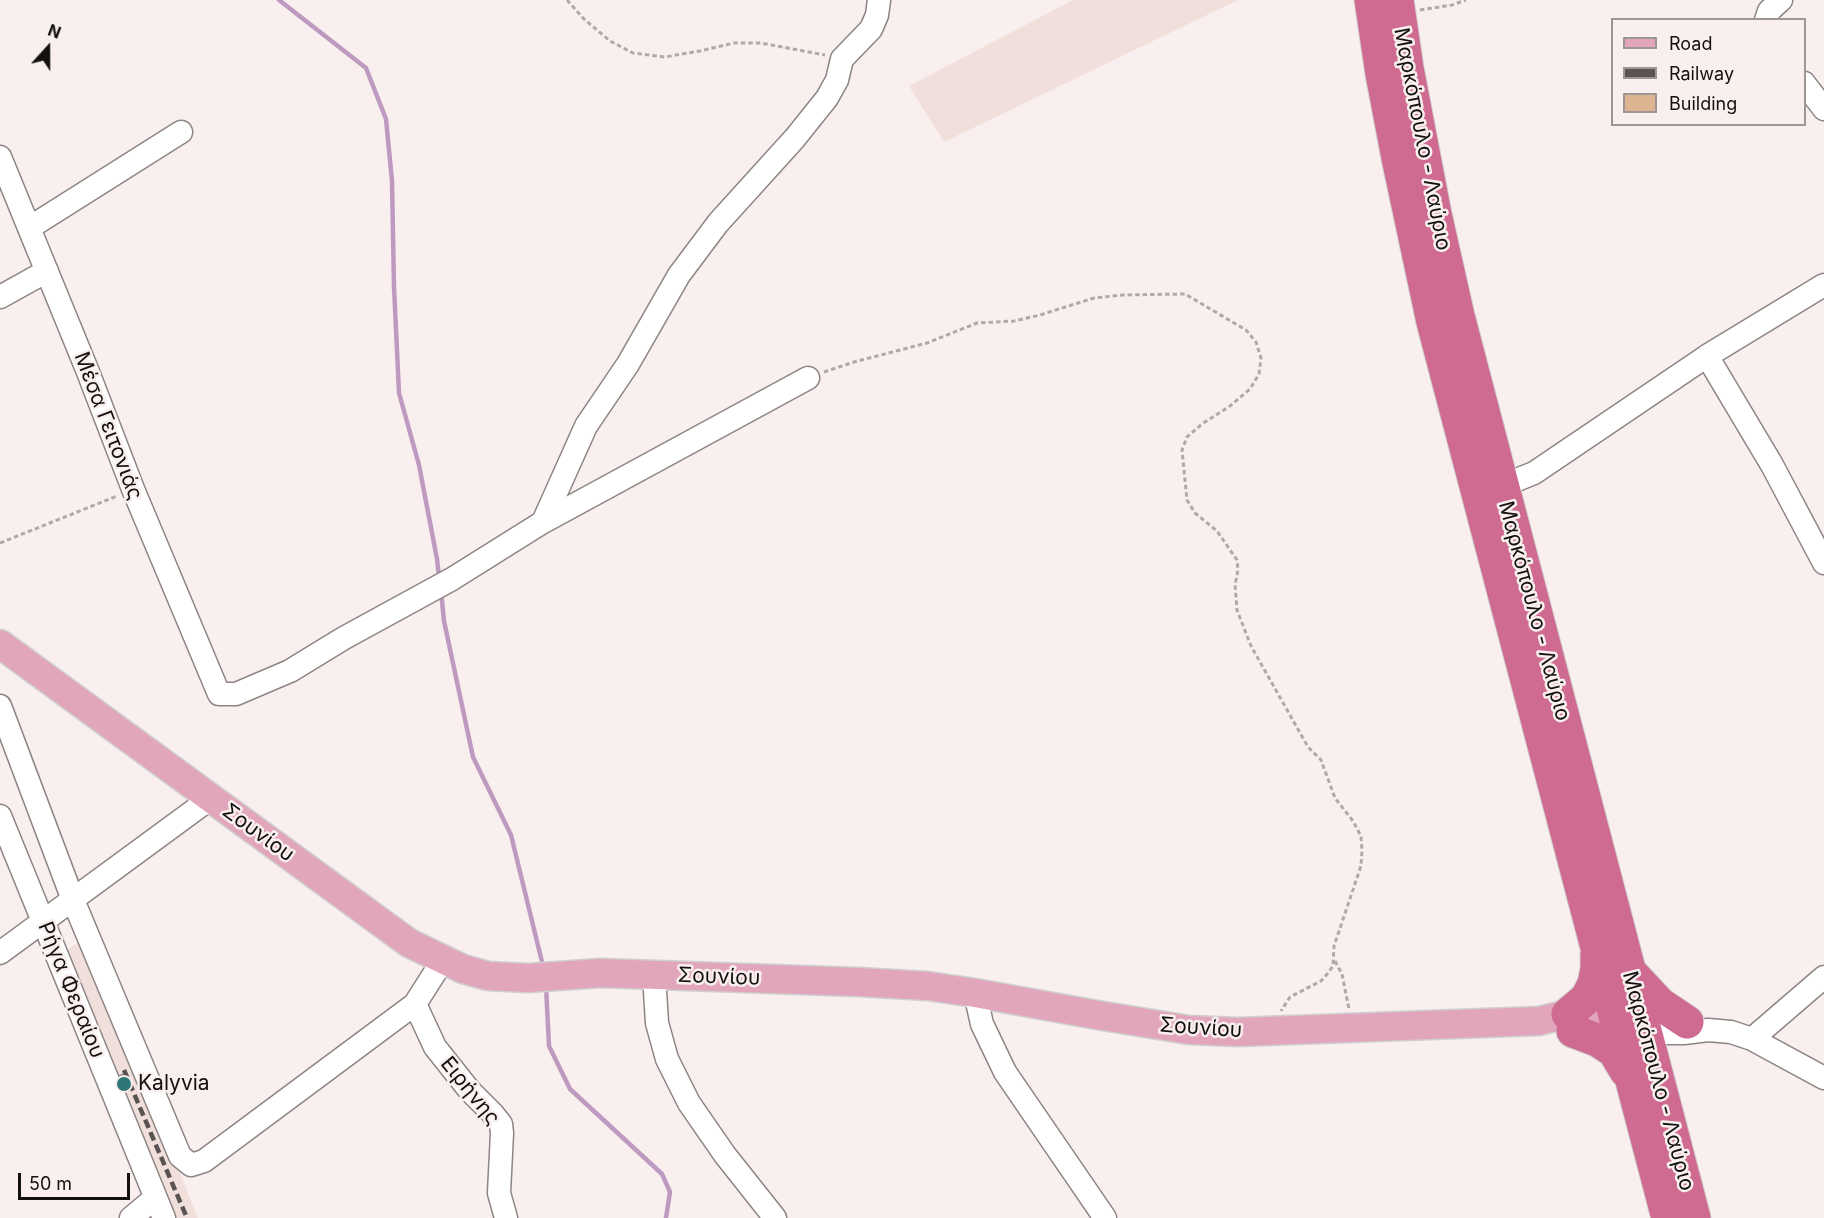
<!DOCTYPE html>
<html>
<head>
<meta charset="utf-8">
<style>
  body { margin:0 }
  #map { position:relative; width:1824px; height:1218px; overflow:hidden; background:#f9efee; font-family:Inter,sans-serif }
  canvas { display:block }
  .legend { position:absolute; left:1611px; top:18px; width:195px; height:108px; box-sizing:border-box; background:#f9efee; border:2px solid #9d9695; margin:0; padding:8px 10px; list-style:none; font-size:18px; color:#131010 }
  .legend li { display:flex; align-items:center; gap:12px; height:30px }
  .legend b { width:30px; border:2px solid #9d9695 }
  .north { position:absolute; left:18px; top:18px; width:60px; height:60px; -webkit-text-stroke:4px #f9efee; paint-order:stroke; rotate:21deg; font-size:16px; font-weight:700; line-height:24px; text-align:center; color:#131010 }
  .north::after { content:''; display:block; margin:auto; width:21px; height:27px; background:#131010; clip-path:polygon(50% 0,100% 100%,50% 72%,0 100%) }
  .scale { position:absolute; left:18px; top:1173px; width:112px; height:27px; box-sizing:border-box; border:3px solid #131010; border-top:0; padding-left:8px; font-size:18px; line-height:21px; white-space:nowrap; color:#131010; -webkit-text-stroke:4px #f9efee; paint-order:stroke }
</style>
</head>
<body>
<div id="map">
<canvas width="1824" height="1218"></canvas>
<ul class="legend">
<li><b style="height:8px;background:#e2a6bc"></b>Road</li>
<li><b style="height:8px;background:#595453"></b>Railway</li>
<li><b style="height:16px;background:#dcb490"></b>Building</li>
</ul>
<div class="north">N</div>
<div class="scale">50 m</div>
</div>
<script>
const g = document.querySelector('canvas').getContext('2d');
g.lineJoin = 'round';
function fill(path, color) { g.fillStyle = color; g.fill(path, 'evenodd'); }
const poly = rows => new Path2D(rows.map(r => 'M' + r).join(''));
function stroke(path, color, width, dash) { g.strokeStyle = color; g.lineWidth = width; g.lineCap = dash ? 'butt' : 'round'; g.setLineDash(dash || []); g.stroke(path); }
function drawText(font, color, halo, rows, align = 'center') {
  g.font = font + ' Inter,sans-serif'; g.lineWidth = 5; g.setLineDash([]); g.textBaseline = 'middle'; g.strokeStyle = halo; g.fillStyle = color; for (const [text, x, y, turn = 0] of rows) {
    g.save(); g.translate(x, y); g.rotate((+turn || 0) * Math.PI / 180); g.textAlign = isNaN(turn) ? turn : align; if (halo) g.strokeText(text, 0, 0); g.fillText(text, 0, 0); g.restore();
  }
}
const built = poly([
  [1073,0,1238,0,944,142,909,86],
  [81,941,88,948,198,1218,172,1218,61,953]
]);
const stream = poly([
  [279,0,366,68,386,119,392,181,394,287,399,393,419,465,437,559,439,577],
  [441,591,444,621,473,757,511,835,543,966],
  [546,986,549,1046,570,1089,662,1174,670,1192,666,1218]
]);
const building = poly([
  [124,1074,131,1089,123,1093,117,1077,124,1074]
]);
const path = poly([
  [567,0,584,19,610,41,633,53,665,57,700,51,734,43,761,43,825,55],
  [1420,10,1452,5,1466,0],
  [824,372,854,362,927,343,977,323,1014,321,1040,315,1094,298,1123,295,1185,294,1246,330,1256,342,1261,358,1259,374,1250,389,1230,406,1202,424,1187,437,1182,450,1187,500,1195,513,1217,531,1237,560,1238,570,1235,585,1237,610,1251,646,1308,747,1321,760,1335,798,1353,821,1361,836,1362,851,1361,866,1334,946,1333,966,1328,973,1321,981,1290,997,1281,1011],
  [0,543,117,496],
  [1335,961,1342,974,1349,1009]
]);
const minor = poly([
  [1766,20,1769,11,1781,0],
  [1804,83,1824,109],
  [0,157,88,372,133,489,219,694,236,694,290,671,344,638,452,579,543,522,808,378],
  [29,228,181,132],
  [0,297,47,271],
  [1707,356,1772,465,1824,563],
  [1502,486,1534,473,1707,356,1824,285],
  [543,522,586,426,628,364,679,275,718,223,795,138,827,98,837,80,842,59,871,29,877,15,879,0],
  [0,706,73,900,180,1156,191,1165,204,1161,415,1004,443,960],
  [0,816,164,1218],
  [0,953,211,798],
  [654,975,657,1023,667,1059,689,1103,725,1155,775,1218],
  [975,993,982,1024,1005,1072,1105,1218],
  [415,1004,435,1047,470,1091,493,1114,501,1124,502,1133,499,1193,506,1218],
  [1633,1033,1684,1033,1708,1030,1731,1032,1752,1039,1824,1078],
  [1752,1039,1824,977],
  [131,1218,155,1198]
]);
const major = poly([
  [0,644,409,943,463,969,488,976,528,978,601,973,858,982,928,986,975,993,1097,1015,1189,1030,1238,1032,1539,1021,1568,1014,1636,1014]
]);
const highway = poly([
  [1371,0,1382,74,1398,158,1433,322,1668,1218],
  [1397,0,1407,68,1435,214,1458,316,1694,1218],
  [1631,973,1660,1004,1687,1022],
  [1568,1014,1587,998,1594,984,1597,969,1597,955],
  [1573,1031,1597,1040,1614,1051,1626,1071]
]);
const rail = poly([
  [124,1070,187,1218]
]);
const markers = [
  [124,1084,8,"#2d7777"]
];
const streetNames = [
  ["Μαρκόπουλο - Λαύριο",1422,139,79],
  ["Μέσα Γειτονιάς",108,426,69],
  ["Μαρκόπουλο - Λαύριο",1534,611,75],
  ["Σουνίου",258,833,36],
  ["Σουνίου",719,977,2],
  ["Ρήγα Φεραίου",71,990,68],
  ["Σουνίου",1201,1028,4],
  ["Μαρκόπουλο - Λαύριο",1658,1081,75],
  ["Ειρήνης",470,1091,51]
];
const poiNames = [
  ["Kalyvia",138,1084]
];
fill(built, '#f1dfdc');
stroke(stream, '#bf9ac0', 4.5);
fill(building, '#dcb490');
stroke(building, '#807a75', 1.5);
stroke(minor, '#8d8583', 25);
stroke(major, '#d0cfcf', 31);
stroke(highway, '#d0cfcf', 35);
stroke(path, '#b1a9a9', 3, [4.5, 3]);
stroke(minor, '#fff', 22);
stroke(major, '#e2a6bc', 28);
stroke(highway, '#cf6b90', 33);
stroke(rail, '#595453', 4.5, [9, 4.5]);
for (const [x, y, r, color] of markers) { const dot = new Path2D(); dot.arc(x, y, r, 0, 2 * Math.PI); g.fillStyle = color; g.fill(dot); stroke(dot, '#f9efee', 2); }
drawText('21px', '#131010', '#f9efee', streetNames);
drawText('21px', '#131010', '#f9efee', poiNames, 'left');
</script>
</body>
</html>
